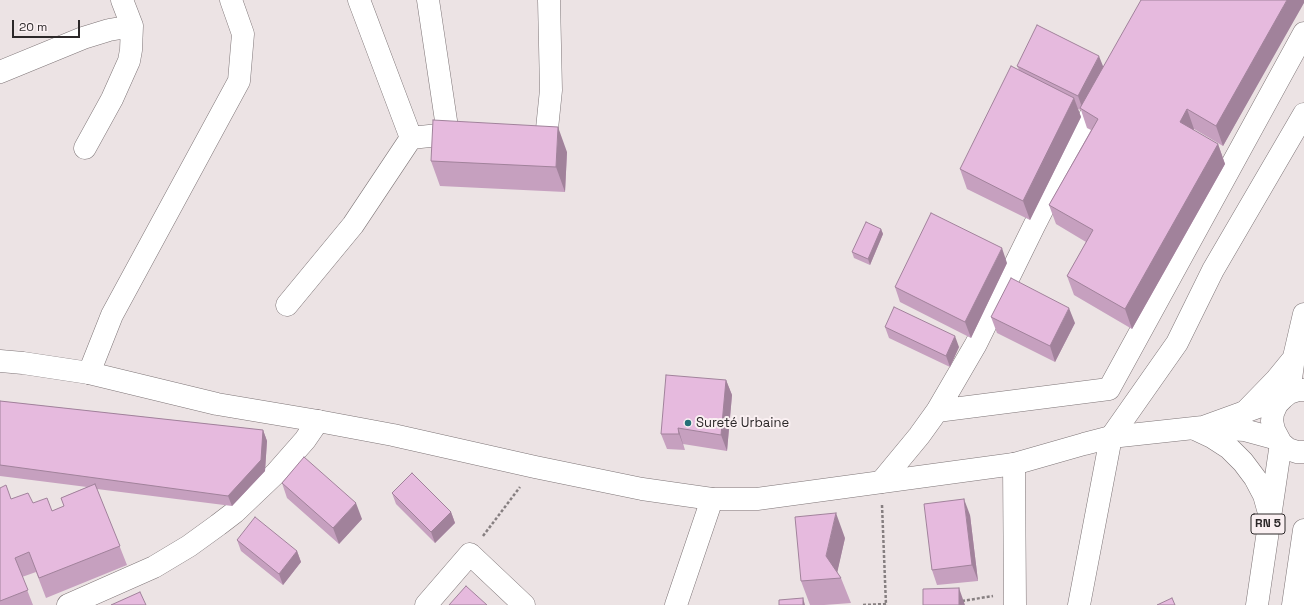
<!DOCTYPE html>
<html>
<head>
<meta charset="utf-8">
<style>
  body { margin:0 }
  #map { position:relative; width:1304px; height:605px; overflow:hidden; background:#ece3e4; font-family:"Space Grotesk",sans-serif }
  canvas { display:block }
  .scale { position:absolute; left:12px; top:20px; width:68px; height:18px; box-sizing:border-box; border:2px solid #2c2829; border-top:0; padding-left:5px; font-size:12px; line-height:14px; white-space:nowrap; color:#2c2829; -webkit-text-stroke:3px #faf0f2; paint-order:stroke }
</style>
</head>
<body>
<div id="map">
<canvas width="1304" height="605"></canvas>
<div class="scale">20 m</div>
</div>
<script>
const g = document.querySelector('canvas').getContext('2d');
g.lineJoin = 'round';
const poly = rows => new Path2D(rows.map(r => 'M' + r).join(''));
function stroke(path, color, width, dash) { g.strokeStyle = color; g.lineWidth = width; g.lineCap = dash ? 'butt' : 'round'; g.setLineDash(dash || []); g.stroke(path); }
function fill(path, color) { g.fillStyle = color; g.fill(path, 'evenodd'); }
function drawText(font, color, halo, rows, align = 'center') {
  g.font = font + ' "Space Grotesk",sans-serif'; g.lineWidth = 4; g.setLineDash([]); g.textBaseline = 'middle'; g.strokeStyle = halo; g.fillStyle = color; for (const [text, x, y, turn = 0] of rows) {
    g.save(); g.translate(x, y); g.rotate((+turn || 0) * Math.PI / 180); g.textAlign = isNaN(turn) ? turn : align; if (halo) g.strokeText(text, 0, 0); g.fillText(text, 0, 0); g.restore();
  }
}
const path = poly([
  [882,505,886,605],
  [483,536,520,487],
  [962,601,993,596],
  [863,605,886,604]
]);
const street = poly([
  [359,0,411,138],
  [428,0,448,134],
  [0,72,83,38,109,30,132,26,122,0],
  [536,147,545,148,551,90,549,0],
  [85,148,112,99,129,61,131,50,132,26],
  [287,305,353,225,411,138,448,134,463,136],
  [89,373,112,315,239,81,243,34,231,0],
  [937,411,1109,389,1304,33],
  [1014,464,1015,605],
  [881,482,919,436,937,411,976,344,1034,226,1100,97],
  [68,605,154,567,189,546,218,525,235,512,276,473,305,440,318,421],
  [426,605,470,554,524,605],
  [676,605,712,499],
  [1079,605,1111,437,1177,343,1213,270,1304,114]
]);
const secondary = poly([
  [0,361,23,363,89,373,217,404,318,421,393,435,535,467,642,489,712,499,757,499,1014,464,1084,444,1111,437,1203,427,1261,406],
  [1212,428,1244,430,1277,439]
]);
const primary = poly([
  [1304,390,1298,390,1289,393,1283,398,1277,404,1273,413,1272,421,1274,430,1281,443,1288,449,1297,452,1304,452],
  [1289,393,1294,357,1304,314],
  [1244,413,1276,380,1294,358],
  [1195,429,1212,437,1229,448,1243,462,1255,478,1264,495,1269,513],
  [1257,605,1281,443],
  [1293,605,1304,530]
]);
const wall = poly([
  [1304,0,1223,146,1194,129,1193,130,1218,144,1225,164,1132,329,1074,295,1067,276,1086,242,1056,224,1049,205,1091,130,1087,128,1081,110,1078,109,1081,117,1030,220,967,189,960,169,1019,70,1017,66,1103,67],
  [567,152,565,192,440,186,431,161],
  [881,229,883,234,870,265,854,258,852,252],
  [1007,263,971,338,900,302,895,287],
  [991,317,1075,323,1055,362,997,333],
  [885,327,959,347,950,367,889,338],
  [726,380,732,395,727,451,683,444,685,450,667,449,661,434],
  [0,401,263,430,267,441,265,471,232,506,97,489,127,565,46,598,36,572,22,577,33,605,0,605,0,488,11,499,33,503,52,511,64,506,61,498,87,487,0,476],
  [282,483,362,519,339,544,287,498],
  [392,493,451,512,455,523,435,543,396,504],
  [970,515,978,581,937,585,932,570],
  [845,538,837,572,841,578,851,603,824,605,810,605,801,581],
  [237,540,297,551,301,562,283,585,241,551]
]);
const shadedWall = poly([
  [1287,0,1304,0,1304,3,1223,146,1216,126],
  [1099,56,1105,71,1083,110,1078,96],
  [1074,98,1081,117,1030,220,1023,201],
  [1187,109,1194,129,1187,142,1180,122],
  [558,127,567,152,565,192,556,167],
  [1218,144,1225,164,1132,329,1125,309],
  [881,229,883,234,870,265,868,259],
  [1002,248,1007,263,971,338,965,322],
  [1069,308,1075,323,1055,362,1050,346],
  [955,336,959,347,950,367,946,356],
  [726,380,732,395,727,451,721,435],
  [678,428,683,444,685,450,679,434],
  [263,430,267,441,265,471,232,506,228,496],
  [964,499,970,515,978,581,972,565],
  [356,503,362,519,339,544,333,528],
  [451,512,455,523,435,543,431,532],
  [836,513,845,538,836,578,826,556],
  [297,551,301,562,283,585,279,574],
  [959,588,965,605,959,605],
  [803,598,805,605,803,605]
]);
const building = poly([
  [1141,0,1287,0,1216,126,1187,109,1180,122,1218,144,1125,309,1067,276,1093,230,1049,205,1098,119,1080,108,1141,0],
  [1037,25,1099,56,1078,96,1017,66,1037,25],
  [1011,66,1074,98,1023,201,960,169,1011,66],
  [433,120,558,127,556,167,431,161,433,120],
  [931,213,1002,248,965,322,895,287,931,213],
  [866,222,881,229,868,259,852,252,866,222],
  [1011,278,1069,308,1050,346,991,317,1011,278],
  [894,307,955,336,946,356,885,327,894,307],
  [666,375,726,380,721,435,678,428,679,434,661,434,666,375],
  [0,401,263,430,261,460,228,496,0,465,0,401],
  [304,457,356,503,333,528,282,483,304,457],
  [412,473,451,512,431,532,392,493,412,473],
  [95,484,120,546,39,578,29,552,15,558,28,590,0,601,0,488,6,485,11,499,28,493,33,503,47,498,52,511,64,506,61,498,95,484],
  [964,499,972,565,932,570,924,504,964,499],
  [836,513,826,556,841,578,801,581,795,517,836,513],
  [255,517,297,551,279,574,237,540,255,517],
  [466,586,487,605,449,605,466,586],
  [959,588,959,605,923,605,923,589,959,588],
  [140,592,146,605,111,605,140,592],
  [803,598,803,605,779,605,779,600,803,598],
  [1172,598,1175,605,1157,605,1172,598]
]);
const markers = [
  [688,423,4,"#267078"]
];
const shields = [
  [1268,524,34]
];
const shieldNames = [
  ["RN 5",1268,524]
];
const poiNames = [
  ["Sureté Urbaine",696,423]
];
stroke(street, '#7e7577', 23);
stroke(secondary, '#7e7577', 23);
stroke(primary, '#7e7577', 23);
stroke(path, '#867f80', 2.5, [3, 2]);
stroke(street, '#fff', 22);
stroke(secondary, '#fff', 22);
stroke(primary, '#fff', 22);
fill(wall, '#c6a0bf');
fill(shadedWall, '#a1829b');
fill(building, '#e6bade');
stroke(building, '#a1829b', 1);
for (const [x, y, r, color] of markers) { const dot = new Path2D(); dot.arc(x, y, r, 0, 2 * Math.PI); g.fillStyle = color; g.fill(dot); stroke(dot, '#faf0f2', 1.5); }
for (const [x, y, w] of shields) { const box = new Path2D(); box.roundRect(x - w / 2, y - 10, w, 20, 3); g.fillStyle = '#faf0f2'; g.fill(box); stroke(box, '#2c2829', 1); }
drawText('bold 12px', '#2c2829', null, shieldNames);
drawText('13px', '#2c2829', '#faf0f2', poiNames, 'left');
</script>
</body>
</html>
